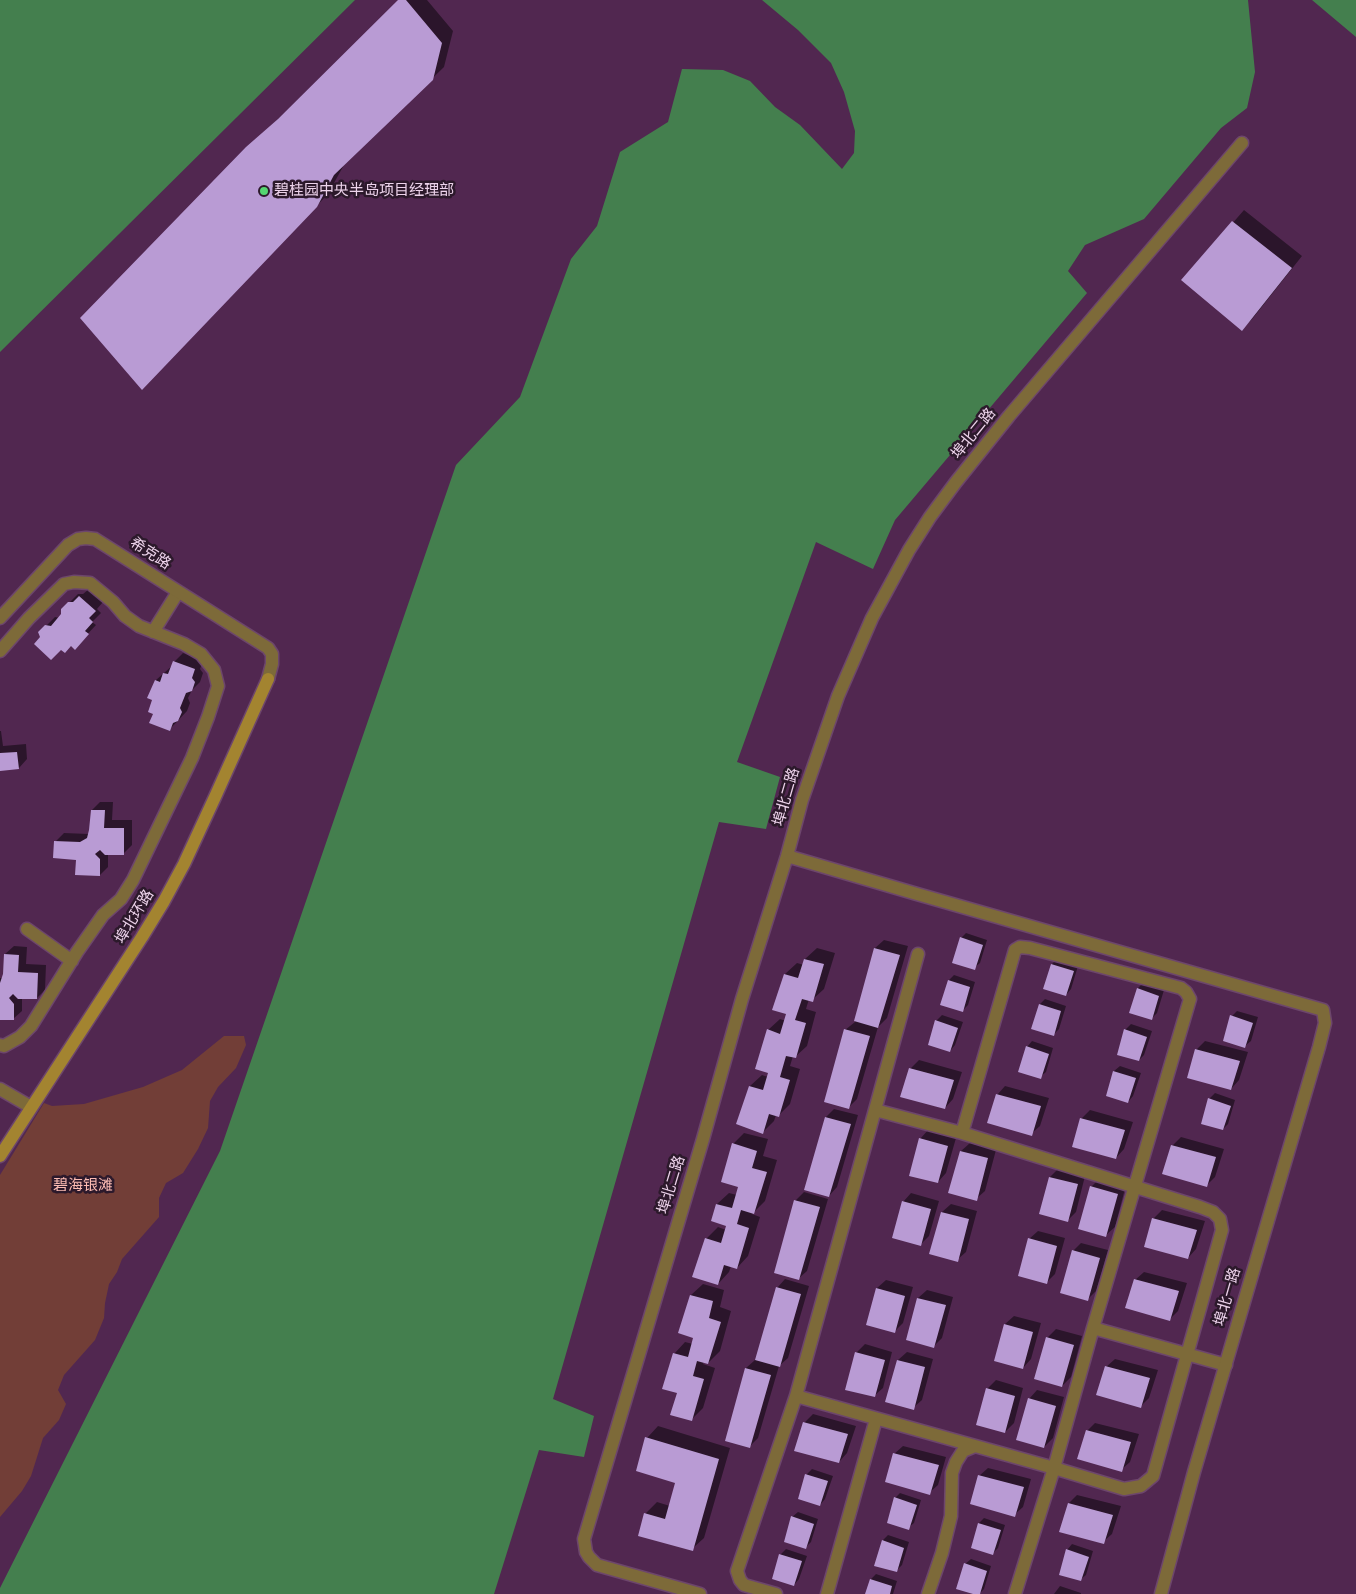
<!DOCTYPE html>
<html>
<head>
<meta charset="utf-8">
<style>
  body { margin:0 }
  canvas { display:block; background:#512750 }
</style>
</head>
<body>
<canvas width="1356" height="1594"></canvas>
<script>
const g = document.querySelector('canvas').getContext('2d');
g.lineJoin = 'round';
function fill(path, color) { g.fillStyle = color; g.fill(path, 'evenodd'); }
const poly = rows => new Path2D(rows.map(r => 'M' + r).join(''));
function stroke(path, color, width, dash) { g.strokeStyle = color; g.lineWidth = width; g.lineCap = dash ? 'butt' : 'round'; g.setLineDash(dash || []); g.stroke(path); }
function drawText(font, color, halo, rows, align = 'center') {
  g.font = font + ' "DejaVu Sans","Noto Sans SC",sans-serif'; g.lineWidth = 5; g.setLineDash([]); g.textBaseline = 'middle'; g.strokeStyle = halo; g.fillStyle = color; for (const [text, x, y, turn = 0] of rows) {
    g.save(); g.translate(x, y); g.rotate((+turn || 0) * Math.PI / 180); g.textAlign = isNaN(turn) ? turn : align; if (halo) g.strokeText(text, 0, 0); g.fillText(text, 0, 0); g.restore();
  }
}
const green = poly([
  [224,1036,244,1036,246,1045,236,1068,218,1087,210,1101,208,1128,198,1149,183,1173,166,1183,159,1198,159,1217,122,1259,117,1272,109,1284,105,1303,104,1318,95,1340,64,1375,58,1390,66,1404,59,1420,43,1438,31,1476,22,1491,0,1517,0,1175,44,1103,52,1106,84,1104,143,1087,182,1070]
]);
const water = poly([
  [0,0,355,0,0,352],
  [762,0,1248,0,1255,72,1247,108,1221,128,1144,219,1085,245,1068,271,1087,293,895,520,873,569,816,542,737,762,780,777,766,829,719,822,553,1399,594,1416,584,1457,539,1450,494,1594,0,1594,0,1588,220,1151,456,465,520,397,571,259,597,226,620,152,668,122,682,69,723,70,750,81,775,107,800,125,842,169,854,153,855,131,844,92,831,63,798,30],
  [1312,0,1356,0,1356,37]
]);
const shadow = poly([
  [399,0,427,0,453,31,444,67,345,163,328,194,153,377,247,148,291,107],
  [1244,210,1302,256,1253,318,1242,329,1183,280],
  [89,589,103,602,97,609,101,613,92,622,96,625,83,639,71,644,41,638,46,626,55,617,60,618,63,614,62,610,78,594,83,594],
  [183,653,203,661,200,669,203,673,200,682,192,690,188,698,190,703,187,711,170,729,154,713,156,680,173,665,174,662],
  [0,731,1,731,3,746,26,744,27,759,19,768,0,770],
  [100,802,113,802,112,820,132,820,132,845,123,854,108,854,108,867,100,875,55,842,64,833,89,834,92,810],
  [966,933,987,940,980,963,974,968,961,938],
  [884,940,908,946,887,1018,878,1027,857,1099,848,1108,845,1030,855,1022,875,948],
  [14,946,27,947,26,964,46,965,45,990,37,998,22,998,22,1011,13,1019,0,1019,0,978,3,978,5,954],
  [817,948,835,953,824,989,812,1000,809,999,806,1009,816,1012,807,1046,795,1057,793,1056,790,1066,800,1069,790,1104,778,1116,776,1115,774,1121,763,1132,737,1124,750,1086,762,1075,768,1077,768,1030,780,1019,786,1021,788,1014,774,1009,785,974,797,963,804,965,805,959],
  [1057,959,1078,966,1071,989,1066,995,1052,964],
  [954,975,975,982,968,1005,962,1011,949,980],
  [1143,983,1164,990,1157,1013,1151,1019,1138,988],
  [1045,999,1066,1006,1059,1029,1053,1035,1040,1004],
  [1237,1011,1258,1017,1251,1041,1245,1046,1232,1016],
  [942,1015,963,1022,955,1045,950,1051,936,1021],
  [1131,1024,1152,1031,1144,1055,1139,1060,1125,1030],
  [1032,1041,1053,1048,1046,1072,1040,1077,1027,1047],
  [1205,1041,1248,1052,1239,1080,1231,1089,1196,1050],
  [919,1060,962,1072,953,1099,945,1108,910,1069],
  [1120,1066,1141,1073,1133,1096,1128,1102,1107,1095,1114,1071],
  [1005,1086,1049,1098,1040,1126,1031,1134,997,1095],
  [1215,1093,1235,1100,1228,1124,1223,1129,1209,1099],
  [834,1109,858,1115,837,1187,829,1196,826,1117],
  [1090,1110,1133,1122,1124,1149,1116,1158,1081,1119],
  [928,1130,956,1138,946,1173,938,1182,920,1139],
  [744,1133,768,1139,763,1156,777,1160,765,1201,752,1214,760,1217,748,1256,737,1268,731,1266,729,1272,718,1284,706,1239,718,1227,726,1230,728,1225,712,1220,717,1204,729,1193,737,1195,740,1186,733,1144],
  [1181,1137,1224,1149,1215,1177,1207,1185,1172,1146],
  [970,1143,996,1150,985,1191,976,1199,961,1151],
  [1058,1169,1085,1176,1076,1212,1067,1221,1050,1177],
  [1100,1178,1126,1185,1115,1227,1106,1235,1091,1187],
  [804,1192,828,1199,807,1271,798,1279,795,1201],
  [911,1193,939,1201,929,1236,920,1245,903,1202],
  [951,1204,977,1211,966,1252,957,1260,931,1253,942,1212],
  [1162,1210,1205,1221,1196,1249,1188,1258,1153,1219],
  [1038,1231,1065,1238,1055,1274,1047,1282,1029,1239],
  [1081,1243,1108,1250,1096,1291,1088,1299,1073,1251],
  [1144,1272,1187,1283,1178,1311,1170,1319,1135,1280],
  [785,1279,809,1286,788,1358,779,1366,758,1438,749,1447,746,1368,755,1360,757,1360,777,1288],
  [886,1280,913,1287,903,1323,895,1331,868,1324,877,1288],
  [703,1284,724,1290,720,1307,731,1311,720,1351,708,1363,704,1362,703,1364,715,1368,703,1408,691,1420,679,1392,674,1354,685,1342,693,1344,695,1337,691,1295],
  [927,1290,953,1297,942,1338,934,1346,907,1339,918,1298],
  [1014,1316,1041,1323,1031,1359,1023,1368,1005,1324],
  [1056,1329,1082,1336,1071,1377,1062,1386,1047,1338],
  [865,1344,892,1352,883,1388,874,1396,856,1353],
  [907,1352,933,1359,922,1400,913,1408,898,1360],
  [1115,1359,1158,1370,1149,1398,1141,1406,1106,1367],
  [996,1380,1023,1388,1014,1423,1005,1432,987,1389],
  [1037,1390,1064,1397,1053,1438,1044,1447,1029,1399],
  [813,1414,856,1426,847,1453,839,1462,804,1423],
  [1095,1423,1139,1434,1130,1462,1121,1470,1087,1431],
  [658,1426,730,1448,704,1538,692,1549,639,1535,646,1513,657,1502,670,1506,676,1482,647,1438],
  [903,1446,946,1457,938,1485,929,1493,894,1454],
  [988,1468,1031,1479,1023,1507,1014,1515,979,1476],
  [812,1469,833,1476,825,1499,820,1505,799,1498,807,1474],
  [900,1493,921,1500,914,1523,908,1528,895,1498],
  [1077,1495,1121,1506,1112,1534,1103,1542,1069,1503],
  [798,1512,818,1519,811,1542,806,1547,792,1517],
  [984,1518,1005,1525,998,1548,993,1553,972,1547,979,1523],
  [888,1535,909,1542,902,1565,896,1571,883,1540],
  [1072,1544,1093,1551,1086,1575,1080,1580,1067,1550],
  [786,1549,807,1556,799,1579,794,1585,780,1555],
  [971,1559,991,1566,984,1589,979,1594,977,1594,965,1564],
  [876,1574,897,1581,893,1594,867,1594,871,1579],
  [1060,1586,1081,1593,1081,1594,1054,1594]
]);
const building = poly([
  [398,0,406,0,442,43,433,80,334,175,317,207,142,390,80,318,246,147,278,119],
  [1232,221,1292,268,1242,331,1181,280],
  [79,596,96,611,89,618,93,622,85,631,89,634,75,650,71,646,65,653,61,650,51,660,34,644,40,637,38,632,45,625,51,626,61,614,61,609,68,602,73,602],
  [173,661,195,669,192,678,195,682,192,691,186,693,180,708,182,712,178,721,173,723,170,731,149,723,153,714,148,712,152,700,147,698,155,680,160,682,163,673,168,674],
  [17,752,19,769,0,771,0,753],
  [91,810,105,810,104,828,124,828,124,855,105,855,100,850,95,854,100,859,100,876,75,875,76,860,53,858,54,841,80,842,87,838,89,830],
  [960,937,983,945,975,970,952,963],
  [874,948,900,955,878,1028,854,1021],
  [4,954,19,955,18,972,38,973,37,999,18,999,13,994,9,998,14,1004,14,1020,0,1020,0,983,3,974],
  [804,959,824,964,813,1002,802,999,795,1020,806,1023,796,1058,786,1056,780,1077,790,1080,779,1117,769,1114,763,1134,736,1124,749,1086,763,1090,768,1073,755,1069,767,1029,780,1034,786,1014,772,1010,784,974,798,978],
  [1051,964,1074,971,1066,996,1043,989],
  [948,980,970,987,963,1012,940,1005],
  [1137,988,1159,996,1152,1020,1129,1013],
  [1039,1004,1061,1011,1054,1036,1031,1029],
  [1230,1015,1253,1023,1245,1048,1223,1041],
  [935,1020,958,1028,950,1052,928,1045],
  [844,1029,870,1036,849,1109,824,1102],
  [1124,1029,1147,1037,1139,1061,1117,1055],
  [1026,1046,1049,1054,1041,1079,1018,1072],
  [1195,1049,1240,1061,1231,1090,1187,1078],
  [909,1068,954,1080,945,1109,900,1097],
  [1113,1071,1136,1078,1128,1103,1106,1096],
  [996,1094,1041,1106,1032,1136,987,1123],
  [1208,1098,1231,1106,1223,1130,1201,1124],
  [825,1117,851,1124,829,1197,804,1190],
  [1080,1118,1125,1130,1116,1159,1072,1147],
  [919,1138,948,1146,938,1183,909,1176],
  [732,1143,757,1151,752,1168,767,1172,754,1214,741,1210,737,1224,749,1228,737,1269,724,1265,718,1285,692,1277,705,1238,721,1243,726,1226,711,1221,716,1204,732,1208,738,1187,721,1182],
  [1171,1145,1216,1157,1207,1187,1162,1174],
  [960,1151,988,1158,977,1201,948,1193],
  [1049,1177,1078,1184,1068,1222,1039,1214],
  [1090,1186,1118,1194,1106,1237,1078,1229],
  [794,1200,820,1207,799,1280,774,1273],
  [902,1201,931,1209,921,1246,892,1238],
  [941,1212,969,1219,958,1262,929,1254],
  [1152,1218,1197,1230,1188,1259,1144,1247],
  [1028,1238,1057,1246,1047,1284,1018,1276],
  [1072,1250,1100,1258,1088,1301,1060,1293],
  [1134,1279,1179,1291,1170,1321,1125,1308],
  [776,1287,801,1294,780,1367,755,1360],
  [876,1288,905,1296,895,1333,866,1325],
  [690,1295,713,1301,709,1318,721,1322,708,1364,697,1361,693,1376,704,1379,692,1421,670,1415,677,1393,662,1389,673,1353,688,1357,693,1338,678,1333],
  [917,1298,946,1305,934,1348,906,1340],
  [1004,1324,1033,1332,1023,1369,994,1361],
  [1046,1337,1074,1345,1062,1387,1034,1379],
  [855,1352,885,1360,875,1397,845,1390],
  [897,1360,925,1367,914,1410,885,1402],
  [1105,1366,1150,1378,1141,1408,1096,1395],
  [745,1368,771,1375,750,1448,725,1441],
  [986,1388,1015,1396,1005,1433,976,1425],
  [1028,1398,1056,1406,1044,1448,1016,1440],
  [803,1422,848,1434,839,1463,794,1451],
  [1086,1430,1131,1442,1122,1472,1077,1459],
  [645,1437,719,1459,693,1551,638,1536,644,1513,665,1519,675,1483,636,1471],
  [893,1453,939,1465,930,1495,885,1482],
  [805,1474,828,1481,820,1506,798,1499],
  [978,1475,1024,1487,1015,1517,970,1504],
  [894,1497,917,1505,909,1530,887,1523],
  [1068,1503,1113,1515,1104,1544,1059,1532],
  [791,1516,814,1524,806,1549,784,1542],
  [978,1523,1001,1530,993,1555,971,1548],
  [882,1540,904,1548,897,1572,874,1566],
  [1066,1549,1089,1557,1081,1581,1059,1575],
  [779,1554,802,1561,794,1586,772,1579],
  [964,1563,987,1571,980,1594,973,1594,956,1589],
  [870,1579,892,1586,890,1594,865,1594]
]);
const minor = poly([
  [153,632,178,592],
  [0,651,29,618,64,584,74,582,90,583,113,602,125,616,139,626,184,644,201,654,214,670,218,686,208,717,192,758,133,880,121,899,103,915,77,952,31,1026,20,1037,4,1046,0,1045],
  [27,929,72,961],
  [875,1110,918,954],
  [962,1133,1015,950,1020,947,1030,948,1181,988,1186,992,1190,999,1093,1328,1226,1365],
  [776,1594,744,1585,740,1580,737,1571,796,1396],
  [827,1594,876,1419],
  [928,1594,942,1553,951,1516,952,1473,956,1462,963,1451,975,1446],
  [1015,1594,1054,1468,1124,1489,1141,1486,1153,1476,1222,1230,1220,1219,1213,1212,1200,1207,962,1133,875,1110,796,1396,1054,1468,1093,1328]
]);
const tertiary = poly([
  [0,618,68,545,78,539,86,538,95,539,268,648,272,654,272,664,268,679],
  [787,856,917,894,1323,1010,1325,1023,1319,1047,1194,1472,1161,1594],
  [0,1089,31,1107],
  [700,1594,597,1565,589,1557,586,1552,584,1539,703,1139,742,999,787,856,802,800,838,696,872,618,909,550,930,517,956,482,1009,416,1242,143]
]);
const secondary = poly([
  [0,1156,142,937,164,901,184,864,215,797,268,679]
]);
const markers = [
  [264,191,5,"#55d671"]
];
const poiNames = [
  ["碧桂园中央半岛项目经理部",274,191]
];
const streetNames = [
  ["埠北二路",974,434,-51],
  ["希克路",150,554,33],
  ["埠北二路",787,797,-74],
  ["埠北环路",135,917,-59],
  ["埠北二路",672,1185,-73],
  ["埠北一路",1228,1297,-74]
];
const parkNames = [
  ["碧海银滩",83,1186]
];
fill(green, '#723e37');
fill(water, '#447f4e');
fill(shadow, '#0007');
fill(building, '#b99bd4');
stroke(minor, '#6d466c', 15);
stroke(tertiary, '#6d466c', 15);
stroke(secondary, '#6d466c', 15);
stroke(minor, '#7d6a39', 12);
stroke(tertiary, '#7d6a39', 12);
stroke(secondary, '#a38430', 12);
for (const [x, y, r, color] of markers) { const dot = new Path2D(); dot.arc(x, y, r, 0, 2 * Math.PI); g.fillStyle = color; g.fill(dot); stroke(dot, '#2c192b', 2); }
drawText('15px', '#edd3eb', '#2c192b', poiNames, 'left');
drawText('15px', '#edd3eb', '#2c192b', streetNames);
drawText('15px', '#fcbbb2', '#2c192b', parkNames);
</script>
</body>
</html>
